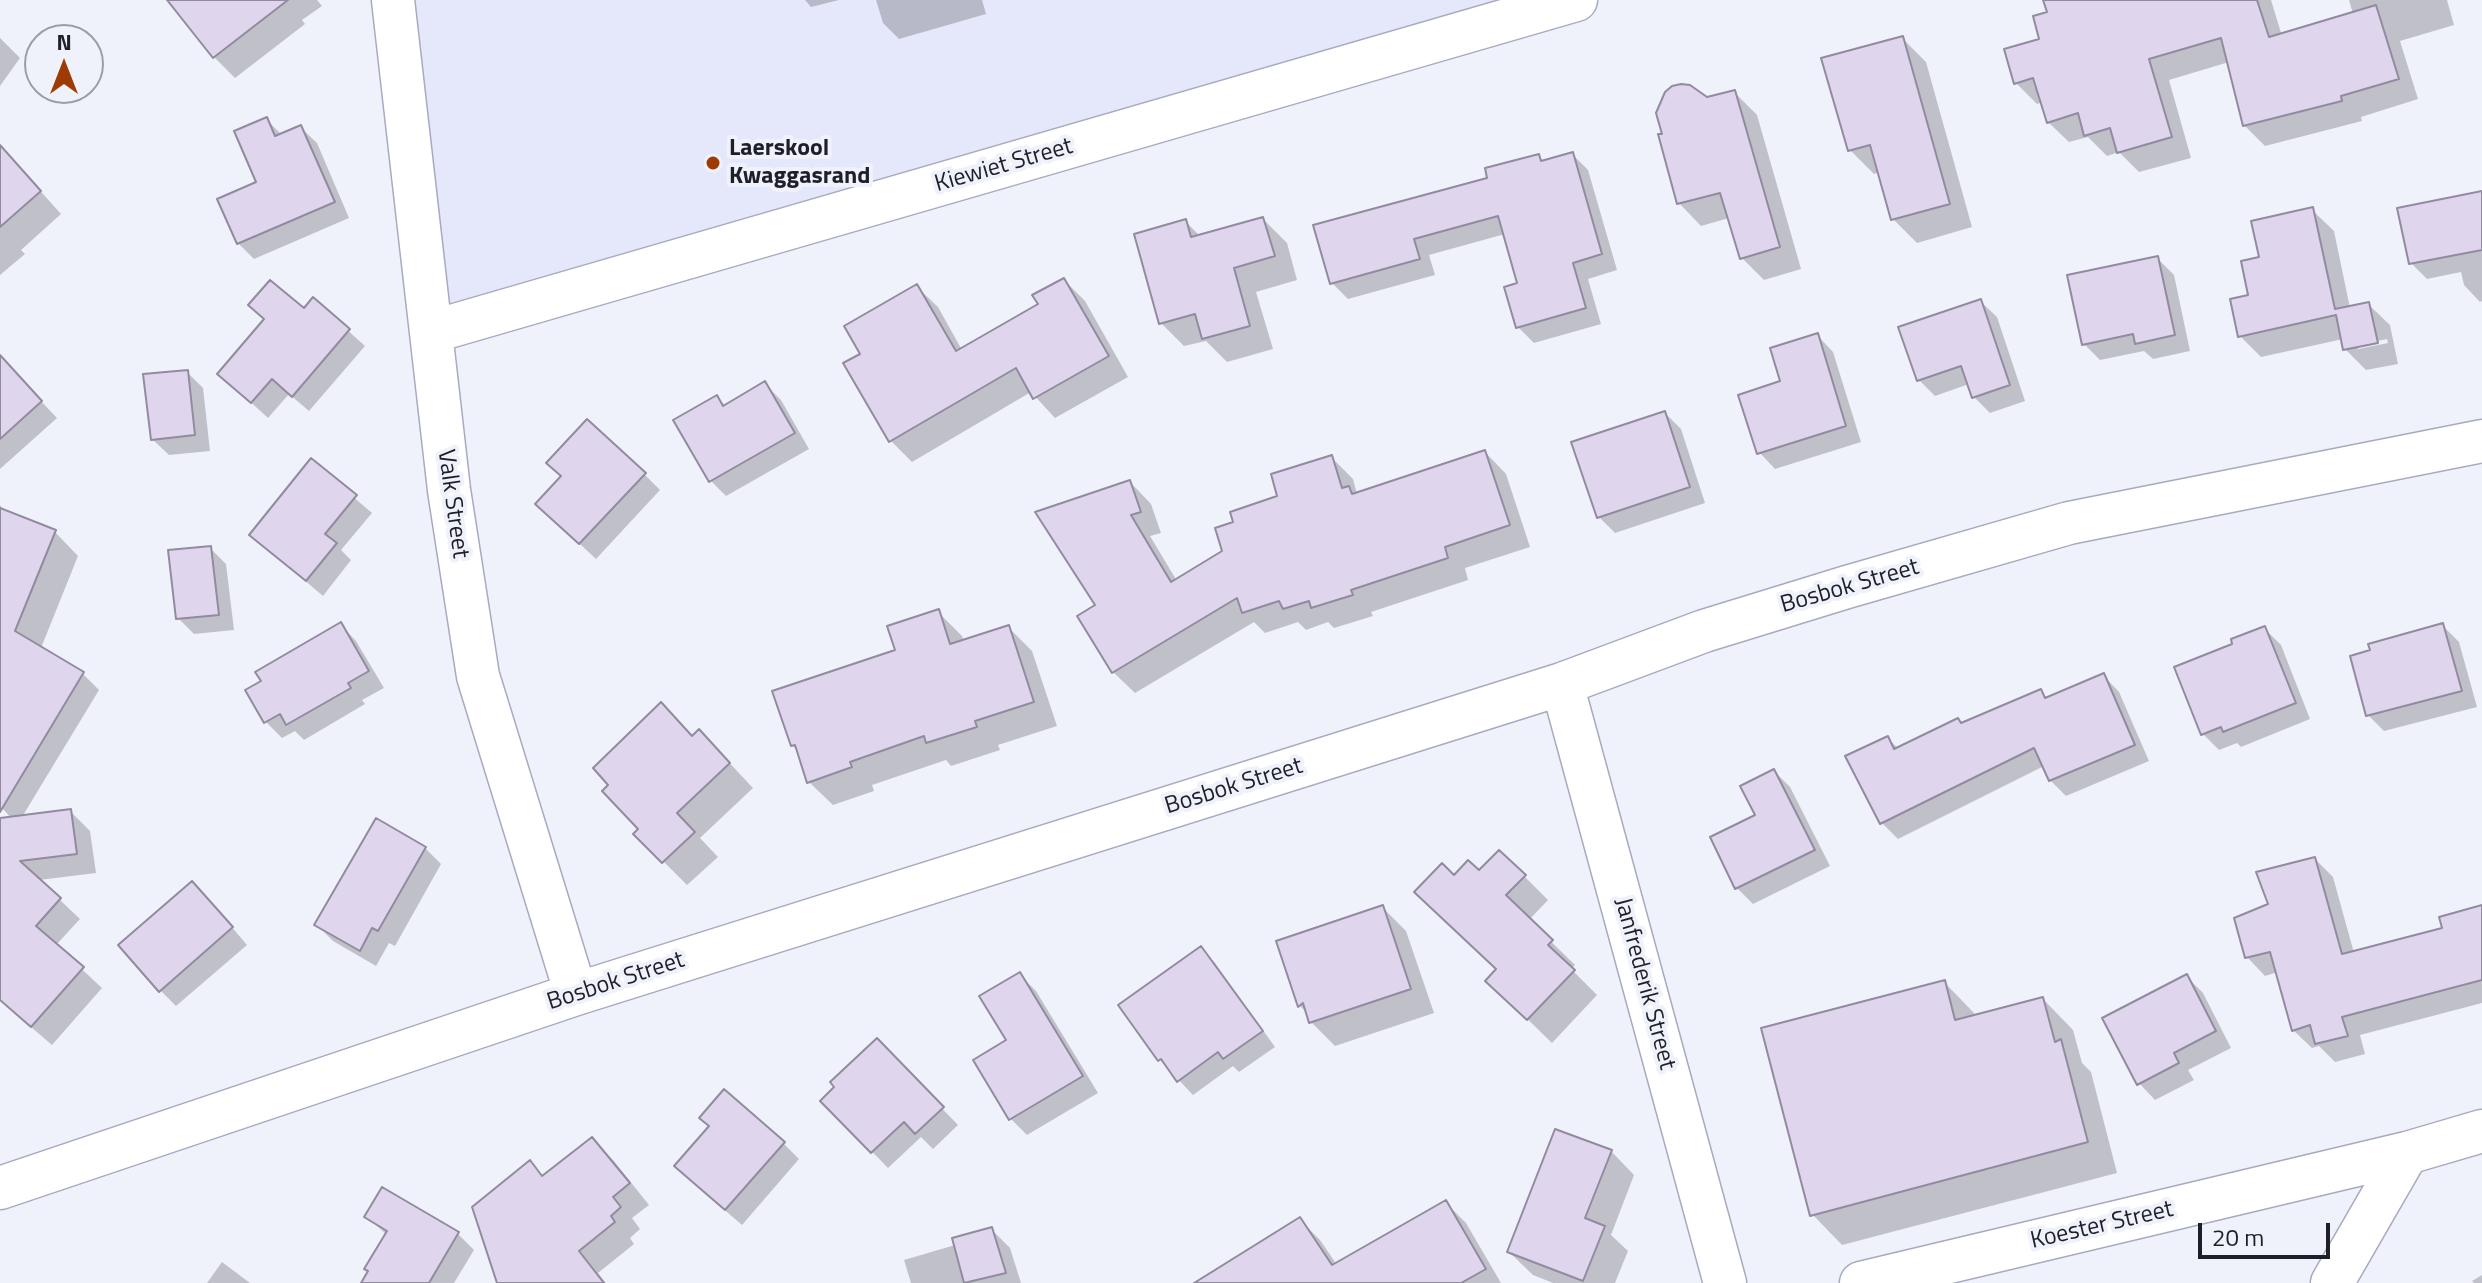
<!DOCTYPE html>
<html>
<head>
<meta charset="utf-8">
<style>
  body { margin:0 }
  #map { position:relative; width:2482px; height:1283px; overflow:hidden; background:#f0f2fb; font-family:"Titillium Web",sans-serif }
  canvas { display:block }
  .north { position:absolute; left:24px; top:24px; width:80px; height:80px; box-sizing:border-box; background:#f0f2fb; border:2px solid #9c9ea7; border-radius:50%; rotate:0deg; font-size:22px; font-weight:700; line-height:32px; text-align:center; color:#1e1f28 }
  .north::after { content:''; display:block; margin:auto; width:28px; height:36px; background:#9e3b04; clip-path:polygon(50% 0,100% 100%,50% 72%,0 100%) }
  .scale { position:absolute; left:2198px; top:1223px; width:132px; height:36px; box-sizing:border-box; border:4px solid #1e1f28; border-top:0; padding-left:10px; font-size:24px; line-height:28px; white-space:nowrap; color:#1e1f28; -webkit-text-stroke:6px #f0f2fb; paint-order:stroke }
</style>
</head>
<body>
<div id="map">
<canvas width="2482" height="1283"></canvas>
<div class="north">N</div>
<div class="scale">20 m</div>
</div>
<script>
const g = document.querySelector('canvas').getContext('2d');
g.lineJoin = 'round';
function fill(path, color) { g.fillStyle = color; g.fill(path, 'evenodd'); }
const poly = rows => new Path2D(rows.map(r => 'M' + r).join(''));
function stroke(path, color, width, dash) { g.strokeStyle = color; g.lineWidth = width; g.lineCap = dash ? 'butt' : 'round'; g.setLineDash(dash || []); g.stroke(path); }
function drawText(font, color, halo, rows, align = 'center') {
  g.font = font + ' "Titillium Web",sans-serif'; g.lineWidth = 8; g.setLineDash([]); g.textBaseline = 'middle'; g.strokeStyle = halo; g.fillStyle = color; for (const [text, x, y, turn = 0] of rows) {
    g.save(); g.translate(x, y); g.rotate((+turn || 0) * Math.PI / 180); g.textAlign = isNaN(turn) ? turn : align; if (halo) g.strokeText(text, 0, 0); g.fillText(text, 0, 0); g.restore();
  }
}
const built = poly([
  [406,0,1562,0,442,325]
]);
const shadow = poly([
  [193,0,317,0,322,6,302,20,305,24,235,78,214,57],
  [805,0,839,0,811,7],
  [876,0,982,0,986,14,899,39,883,23],
  [2045,0,2271,0,2282,36,2353,14,2349,0,2447,0,2454,25,2400,41,2418,99,2361,117,2362,121,2265,146,2244,125,2229,62,2169,80,2191,158,2139,172,2119,152,2107,156,2088,137,2069,142,2048,122,2043,102,2037,104,2016,83,2041,40,2049,14],
  [0,38,20,58,0,86],
  [1902,38,1926,62,1972,227,1917,243,1893,219,1880,172,1874,174,1850,150],
  [1735,93,1757,115,1801,269,1764,280,1742,258,1729,218,1701,226,1679,203,1664,135,1707,99],
  [267,120,282,135,300,127,317,143,349,218,254,259,238,243,259,183],
  [1572,154,1588,170,1617,270,1588,279,1601,324,1534,343,1518,327,1520,285,1505,234,1429,255,1435,275,1348,299,1332,283,1490,179,1538,156,1544,162],
  [0,173,35,185,61,214,21,250,25,254,0,275],
  [2482,193,2482,301,2480,302,2464,285,2461,272,2427,279,2411,263],
  [2312,210,2334,231,2350,308,2368,304,2390,325,2398,364,2366,370,2345,349,2343,339,2261,357,2240,336,2250,297],
  [2387,339,2388,343,2358,349,2358,345],
  [1263,219,1287,243,1297,280,1256,292,1273,349,1227,362,1206,341,1184,346,1161,323,1185,221,1201,237],
  [2158,259,2174,275,2190,351,2153,359,2144,351,2100,360,2084,344],
  [1064,280,1085,301,1128,377,1055,418,1031,392,912,462,891,441,863,354,917,287,938,307,962,350,1040,305],
  [314,300,365,346,309,411,289,394,268,418,220,374,304,311],
  [1980,301,1997,317,2025,401,1990,413,1974,397,1969,384,1935,396,1919,380],
  [1817,335,1833,352,1861,442,1775,469,1759,452,1783,383],
  [0,358,57,418,0,469],
  [187,372,203,388,210,451,169,455,152,439],
  [765,384,781,400,809,449,726,496,710,480,717,398,726,406],
  [1665,413,1681,429,1705,503,1615,533,1598,516],
  [1485,452,1506,474,1530,547,1465,568,1468,580,1371,612,1373,616,1334,628,1328,622,1306,630,1298,622,1265,633,1254,622,1135,693,1113,672,1097,606,1130,482,1151,504,1161,533,1150,536,1177,581,1225,551,1235,524,1280,497,1331,457,1353,479,1357,494],
  [311,461,372,513,341,550,351,560,323,596,251,535],
  [644,474,660,490,596,559,554,520,563,477],
  [0,505,5,512,55,532,78,556,41,648,83,674,99,690,22,817,70,811,90,831,96,873,39,880,80,919,56,945,102,988,52,1045,24,1021,0,981,0,866,12,819,3,809,0,788],
  [210,548,226,564,234,630,194,634,178,618],
  [938,612,962,636,964,641,1008,627,1032,651,1057,726,998,745,1000,750,951,766,946,760,872,785,874,791,833,805,809,782,799,752,792,745],
  [340,624,356,641,384,688,362,700,365,704,304,740,295,731,282,738,266,722],
  [2443,626,2459,642,2477,707,2384,731,2368,715],
  [2265,629,2281,645,2310,719,2241,747,2237,743,2219,750,2203,734,2234,645],
  [2103,675,2119,692,2149,761,2066,796,2050,780,2044,766,1898,839,1881,822,1887,738,1899,749,2041,692,2048,699],
  [693,738,723,756,753,788,700,838,718,857,687,885,636,834],
  [1774,771,1790,787,1830,866,1753,904,1737,888,1757,816],
  [425,848,441,864,395,946,389,943,376,966,333,941,317,925],
  [2315,859,2333,877,2354,953,2445,929,2482,908,2482,1003,2360,1035,2365,1054,2335,1062,2319,1046,2312,1048,2293,1030,2278,972,2265,976,2247,957,2271,905],
  [1479,873,1524,876,1548,900,1529,920,1575,965,1571,969,1597,995,1552,1043,1512,1004,1499,970,1454,878],
  [208,899,247,945,176,1006,160,990],
  [1382,907,1406,931,1434,1013,1335,1046,1311,1022,1308,1014,1300,1006],
  [1201,948,1215,963,1275,1047,1239,1072,1233,1066,1193,1095,1160,1060,1121,1005],
  [1020,975,1036,991,1098,1093,1027,1135,1011,1119,976,1061,1009,1041],
  [2187,977,2203,993,2231,1048,2188,1070,2194,1080,2155,1100,2139,1083],
  [1944,982,1974,1013,1976,1017,2043,999,2073,1030,2082,1063,2091,1072,2117,1173,1842,1245,1812,1214],
  [877,1041,958,1125,933,1149,921,1137,888,1168,823,1101],
  [592,1139,613,1160,649,1205,632,1218,640,1229,630,1238,634,1244,598,1273,606,1283,499,1283,530,1163,544,1177],
  [783,1143,799,1159,742,1225,692,1182],
  [1611,1151,1634,1175,1611,1235,1628,1251,1615,1283,1553,1283,1533,1275,1509,1252],
  [1446,1203,1466,1223,1501,1283,1202,1283,1300,1220,1320,1240,1337,1265],
  [367,1217,458,1234,474,1250,454,1283,364,1283,387,1235],
  [991,1229,1010,1248,1021,1283,911,1283,904,1260,955,1245],
  [222,1262,250,1283,207,1283],
  [2482,1275,2482,1283,2474,1283,2472,1281]
]);
const building = poly([
  [167,0,288,0,213,58,167,0],
  [2043,0,2257,0,2269,37,2376,5,2399,79,2341,96,2342,101,2243,126,2221,38,2149,59,2172,137,2117,153,2110,128,2084,136,2078,113,2047,123,2033,78,2014,84,2004,49,2039,39,2033,16,2047,12,2043,0],
  [1903,36,1950,204,1891,220,1870,145,1848,151,1821,58,1903,36],
  [1681,84,1690,85,1707,97,1735,90,1780,247,1740,259,1720,193,1677,204,1658,134,1662,134,1656,113,1665,92,1672,86,1681,84],
  [267,117,275,136,301,125,335,202,237,244,217,199,256,182,234,131,267,117],
  [0,145,41,191,0,227,0,145],
  [1573,152,1602,254,1573,263,1586,308,1516,328,1504,287,1517,283,1498,216,1414,239,1420,259,1330,284,1313,225,1487,178,1485,168,1539,154,1541,161,1573,152],
  [2482,191,2482,250,2409,264,2397,208,2482,191],
  [2313,207,2335,309,2369,302,2378,343,2343,350,2336,315,2238,337,2230,299,2248,295,2241,261,2259,257,2251,221,2313,207],
  [1263,217,1275,256,1234,268,1250,326,1202,339,1195,314,1159,324,1134,234,1186,219,1191,237,1263,217],
  [2158,256,2175,335,2135,344,2133,334,2082,345,2067,275,2158,256],
  [1064,278,1109,356,1033,399,1016,368,889,442,843,363,860,354,844,326,917,284,956,351,1038,304,1032,295,1064,278],
  [270,280,304,308,313,297,350,329,292,397,272,379,251,403,217,374,264,319,248,305,270,280],
  [1981,299,2010,385,1972,398,1961,366,1917,381,1898,327,1981,299],
  [1818,333,1846,426,1757,454,1738,395,1780,381,1770,348,1818,333],
  [0,355,42,401,0,439,0,355],
  [188,370,195,435,151,440,143,374,188,370],
  [765,381,795,433,709,482,673,420,717,395,723,406,765,381],
  [1665,411,1690,487,1597,518,1571,442,1665,411],
  [587,419,646,473,579,544,535,504,561,476,546,463,587,419],
  [1485,450,1510,525,1445,547,1448,558,1351,590,1353,595,1311,608,1309,601,1283,609,1279,601,1242,613,1237,598,1112,673,1077,616,1095,605,1035,512,1130,480,1141,512,1131,515,1171,582,1222,551,1215,528,1233,522,1230,512,1277,496,1271,474,1332,455,1342,488,1349,486,1352,494,1485,450],
  [311,458,357,495,325,534,337,543,306,581,249,535,311,458],
  [0,508,56,530,15,631,84,672,0,812,0,508],
  [211,546,219,615,176,619,168,550,211,546],
  [939,609,950,644,1009,625,1034,702,975,721,977,727,926,743,924,736,850,762,852,767,807,783,795,745,791,746,772,691,895,650,887,626,939,609],
  [341,622,369,671,348,683,351,688,286,725,280,714,264,723,245,690,261,681,255,672,341,622],
  [2443,623,2462,691,2366,716,2350,656,2370,650,2368,644,2443,623],
  [2265,626,2296,703,2223,732,2221,727,2201,735,2174,667,2232,644,2231,639,2265,626],
  [2104,673,2135,745,2049,781,2034,748,1880,824,1845,756,1888,736,1894,749,1958,718,1961,723,2041,689,2045,698,2104,673],
  [661,702,692,736,699,729,730,763,677,813,695,832,662,863,633,834,638,829,602,791,608,785,593,768,661,702],
  [1774,769,1815,850,1735,889,1710,837,1755,815,1740,786,1774,769],
  [71,809,77,854,20,861,61,898,36,926,84,967,31,1027,0,1000,0,818,71,809],
  [376,818,426,847,378,931,372,928,360,951,314,925,376,818],
  [1499,850,1526,875,1506,895,1553,940,1548,945,1575,970,1527,1020,1485,981,1496,969,1414,892,1442,863,1454,875,1468,860,1479,870,1499,850],
  [2315,857,2342,954,2442,928,2439,917,2482,905,2482,980,2342,1017,2348,1036,2315,1044,2310,1025,2292,1031,2270,952,2245,958,2234,918,2268,904,2256,872,2315,857],
  [192,881,233,927,159,992,118,945,192,881],
  [1383,905,1411,989,1309,1023,1303,1003,1298,1007,1276,941,1383,905],
  [1201,946,1263,1031,1223,1059,1218,1052,1177,1082,1161,1059,1158,1061,1118,1005,1201,946],
  [1020,972,1083,1076,1009,1120,973,1060,1006,1040,979,996,1020,972],
  [2187,974,2216,1031,2174,1053,2179,1063,2137,1085,2102,1018,2187,974],
  [1945,980,1955,1020,2043,997,2055,1042,2061,1039,2088,1142,1810,1216,1761,1028,1945,980],
  [877,1038,944,1107,915,1134,904,1122,871,1153,820,1101,834,1087,830,1082,877,1038],
  [724,1089,785,1142,725,1210,674,1166,709,1126,699,1118,724,1089],
  [1555,1129,1612,1150,1585,1218,1605,1226,1583,1281,1507,1252,1555,1129],
  [592,1137,630,1183,613,1197,621,1207,611,1216,615,1222,579,1251,604,1283,497,1283,472,1207,530,1160,542,1176,592,1137],
  [382,1187,459,1232,429,1283,361,1283,368,1271,364,1269,387,1231,364,1217,382,1187],
  [1446,1200,1486,1269,1461,1283,1194,1283,1300,1217,1332,1265,1446,1200],
  [992,1227,1006,1273,964,1283,952,1238,992,1227]
]);
const street = poly([
  [393,0,449,490,478,676,576,994],
  [431,332,1576,0],
  [1562,684,1725,1283],
  [0,1188,576,994,1562,684,1704,631,1847,587,2069,523,2482,441],
  [1861,1283,2407,1153,2482,1131],
  [2332,1283,2407,1153]
]);
const markers = [
  [713,163,8,"#9e3b04"]
];
const poiNames = [
  ["Laerskool",729,149],
  ["Kwaggasrand",729,177]
];
const streetNames = [
  ["Kiewiet Street",1004,166,-16],
  ["Valk Street",452,504,82],
  ["Bosbok Street",1850,587,-16],
  ["Bosbok Street",1234,787,-17],
  ["Bosbok Street",616,982,-18],
  ["Janfrederik Street",1644,984,75],
  ["Koester Street",2102,1226,-13]
];
fill(built, '#e5e8fa');
fill(shadow, '#0003');
fill(building, '#dfd6ed');
stroke(building, '#928a9f', 2);
stroke(street, '#a7aac1', 45);
stroke(street, '#fff', 42);
for (const [x, y, r, color] of markers) { const dot = new Path2D(); dot.arc(x, y, r, 0, 2 * Math.PI); g.fillStyle = color; g.fill(dot); stroke(dot, '#f0f2fb', 3); }
drawText('bold 24px', '#1e1f28', '#f0f2fb', poiNames, 'left');
drawText('24px', '#1e1f28', '#f0f2fb', streetNames);
</script>
</body>
</html>
